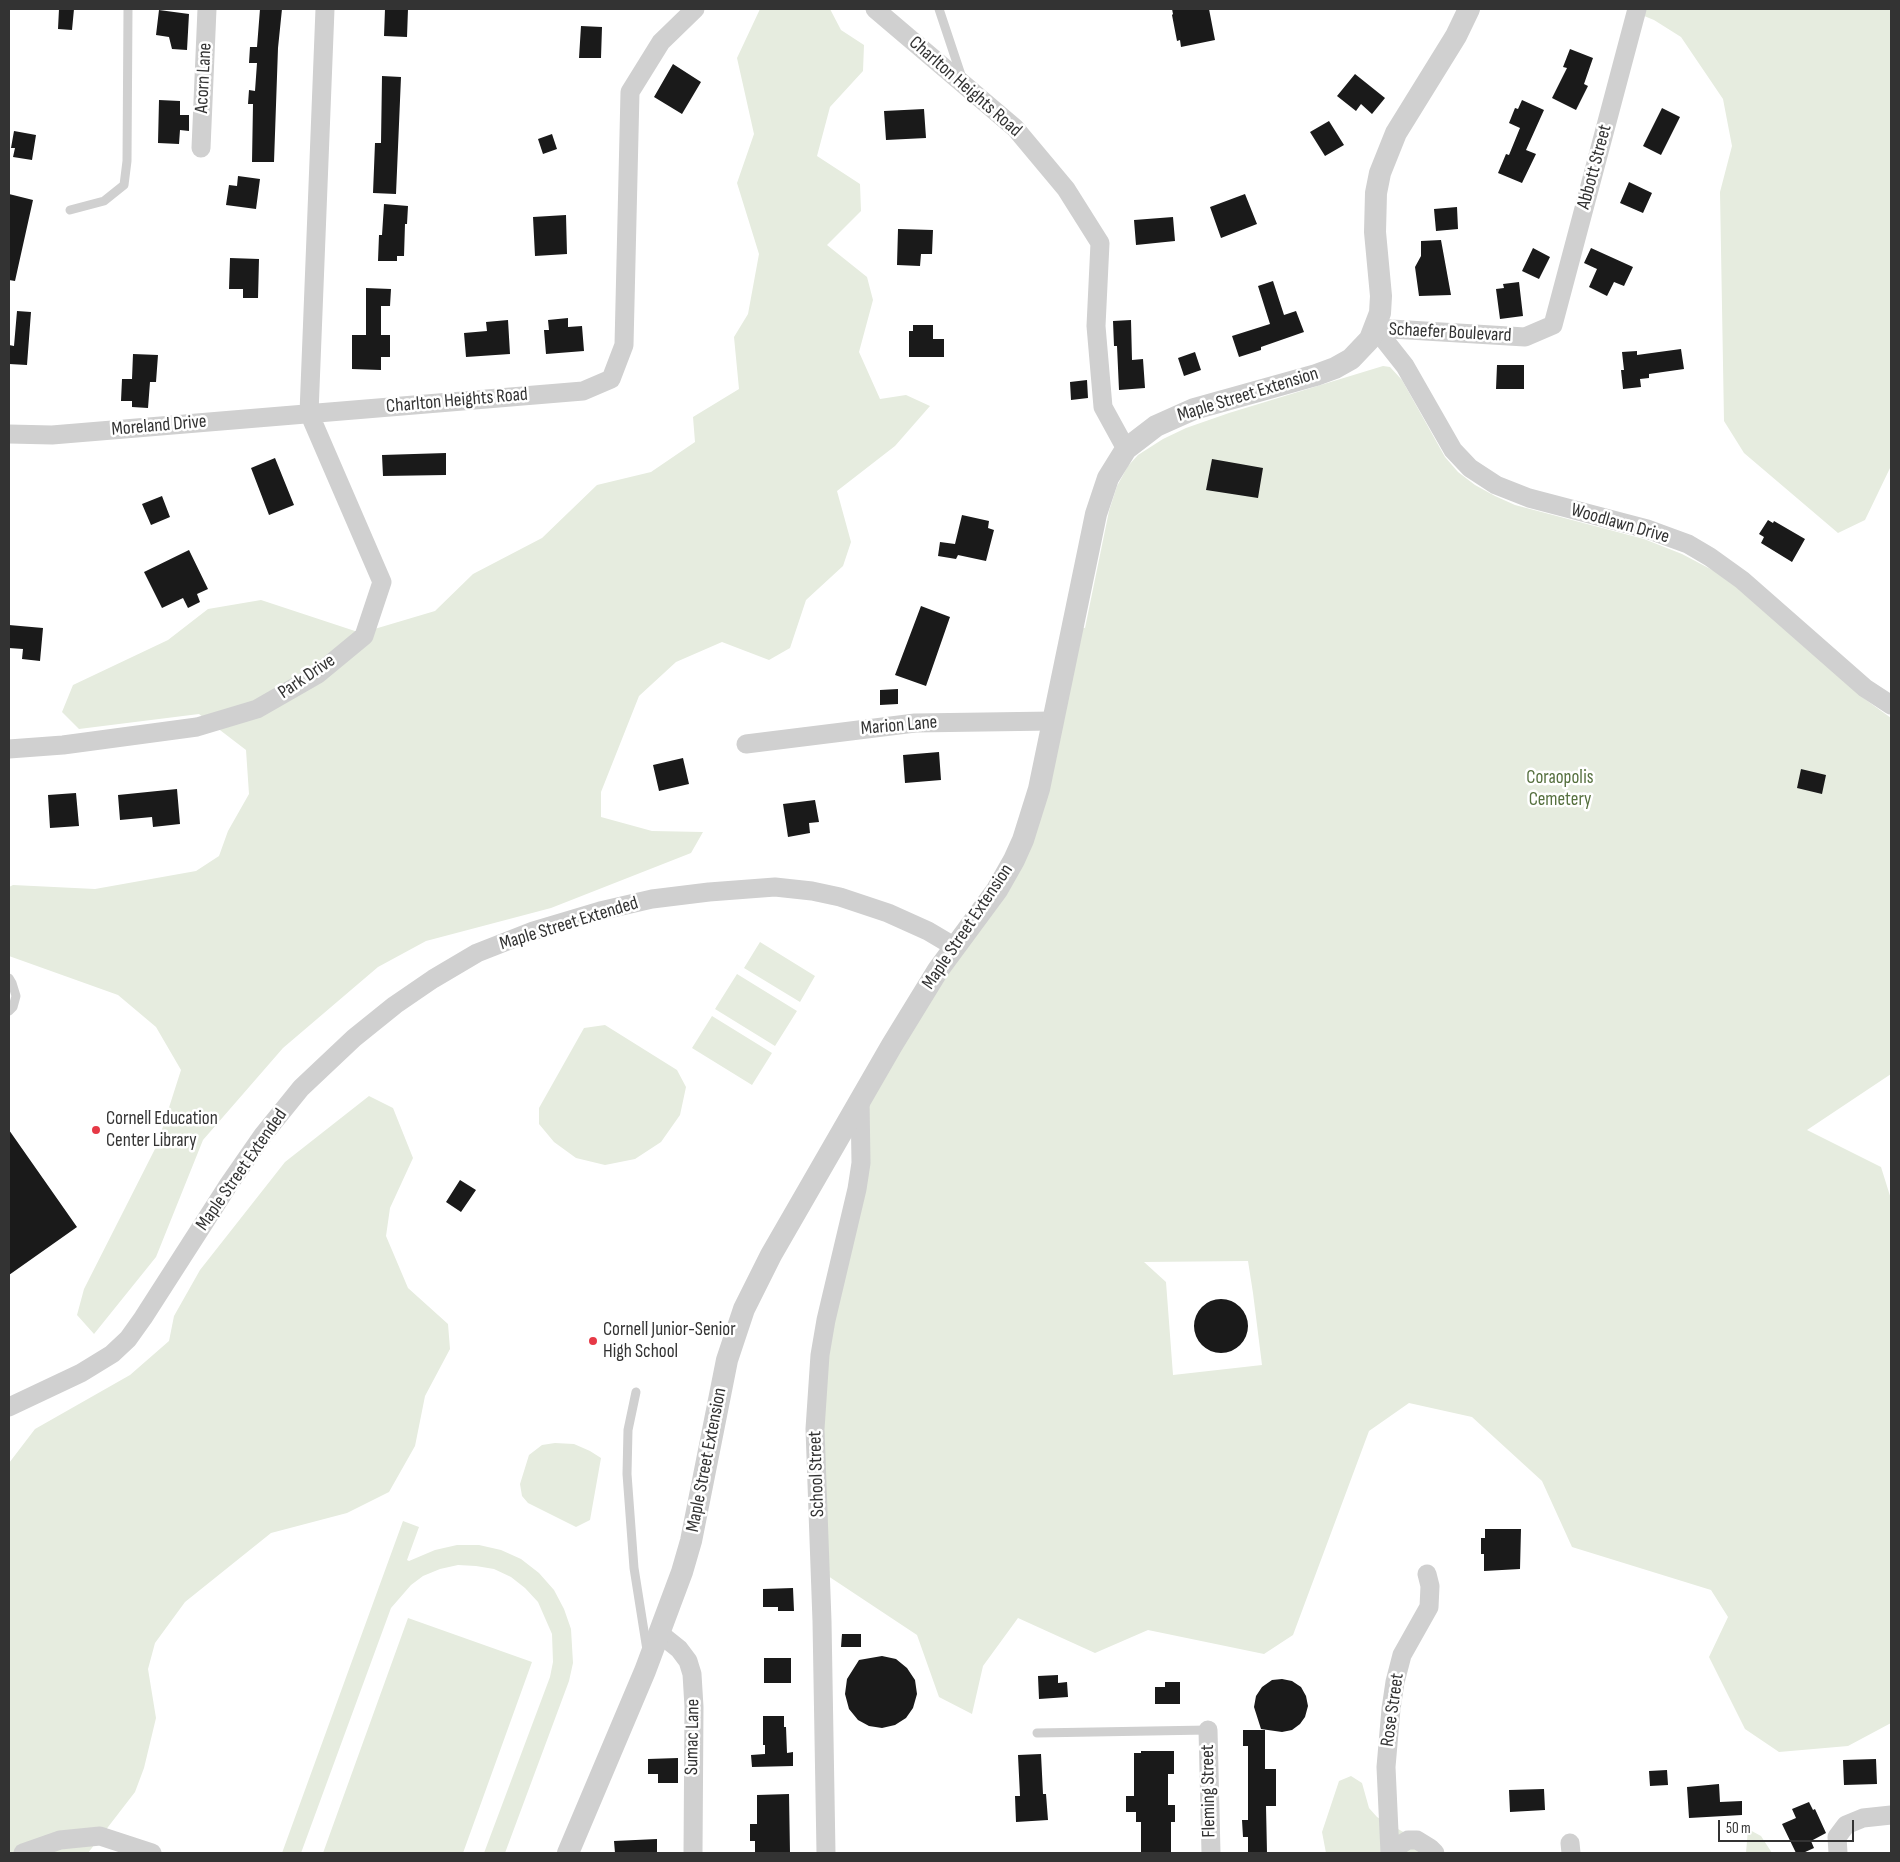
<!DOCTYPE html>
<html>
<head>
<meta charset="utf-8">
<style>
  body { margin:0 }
  #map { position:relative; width:1900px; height:1862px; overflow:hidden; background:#fff; font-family:"Sofia Sans Condensed",sans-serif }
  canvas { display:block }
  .frame { position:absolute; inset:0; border:10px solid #333; pointer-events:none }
  .scale { position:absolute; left:1718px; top:1820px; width:136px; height:22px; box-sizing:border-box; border:2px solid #333; border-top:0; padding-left:6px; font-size:15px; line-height:18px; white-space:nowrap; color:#333; -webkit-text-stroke:4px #fff; paint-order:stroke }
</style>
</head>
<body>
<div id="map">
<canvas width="1900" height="1862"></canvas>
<div class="frame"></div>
<div class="scale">50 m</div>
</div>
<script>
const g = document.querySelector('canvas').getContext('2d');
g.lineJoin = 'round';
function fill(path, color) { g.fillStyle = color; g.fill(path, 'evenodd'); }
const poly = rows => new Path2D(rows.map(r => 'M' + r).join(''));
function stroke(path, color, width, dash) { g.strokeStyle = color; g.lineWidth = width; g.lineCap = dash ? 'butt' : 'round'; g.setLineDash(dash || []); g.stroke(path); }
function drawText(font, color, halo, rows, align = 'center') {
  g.font = font + ' "Sofia Sans Condensed",sans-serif'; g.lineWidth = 5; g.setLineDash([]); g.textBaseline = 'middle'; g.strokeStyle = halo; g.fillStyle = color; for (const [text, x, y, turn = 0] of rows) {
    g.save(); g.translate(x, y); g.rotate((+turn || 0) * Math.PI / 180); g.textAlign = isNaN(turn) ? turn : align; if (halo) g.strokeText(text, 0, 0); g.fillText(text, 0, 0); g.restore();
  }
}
const green = poly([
  [760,9,830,9,841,30,864,45,863,71,830,107,817,156,860,184,861,211,827,245,867,277,873,300,859,352,880,399,906,395,930,406,895,446,837,491,851,542,843,566,806,600,790,648,769,660,722,642,676,662,639,696,601,792,601,817,652,831,703,832,691,853,551,908,426,941,378,967,283,1048,203,1140,156,1257,94,1334,77,1315,84,1289,157,1145,181,1070,156,1027,118,995,9,956,9,887,13,885,95,889,196,871,219,856,228,831,249,794,246,750,199,714,79,729,62,712,73,685,168,640,208,609,261,600,361,633,435,611,473,574,542,538,597,485,651,472,695,442,693,417,739,389,734,337,748,314,759,254,737,183,754,134,737,58],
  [1627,9,1891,9,1891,466,1865,520,1838,533,1744,453,1724,421,1720,192,1732,146,1723,99,1681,37,1654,20],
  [1383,366,1390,367,1402,380,1445,457,1458,472,1475,485,1495,496,1515,505,1644,539,1682,554,1718,573,1742,591,1862,697,1891,718,1891,1074,1807,1130,1881,1167,1891,1199,1891,1723,1848,1746,1779,1752,1745,1729,1709,1657,1728,1617,1711,1590,1572,1547,1542,1481,1472,1417,1409,1403,1369,1431,1293,1635,1264,1654,1148,1630,1095,1653,1018,1618,983,1666,972,1714,939,1697,917,1635,819,1570,815,1429,857,1189,860,1100,1014,860,1072,626,1085,628,1109,511,1117,486,1128,466,1138,455,1163,439,1186,428,1229,413],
  [1248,1261,1253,1293,1262,1365,1173,1375,1166,1282,1144,1262],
  [760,942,815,976,800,1002,744,968],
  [737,974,797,1011,775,1046,715,1009],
  [712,1016,772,1053,752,1085,692,1048],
  [605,1025,677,1070,686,1087,680,1115,661,1142,635,1159,605,1165,576,1158,554,1142,539,1124,539,1108,584,1028],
  [369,1096,393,1108,413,1158,390,1208,386,1236,408,1288,448,1324,450,1349,425,1396,415,1446,389,1492,347,1513,271,1533,185,1602,155,1643,148,1669,156,1718,144,1768,135,1792,88,1853,9,1853,9,1463,35,1429,130,1375,169,1341,174,1316,200,1270,285,1162],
  [555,1443,574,1444,590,1451,601,1458,590,1520,576,1527,528,1503,522,1496,520,1484,529,1455,542,1445],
  [403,1521,419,1527,407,1560,409,1561,435,1550,457,1545,479,1545,501,1550,521,1559,539,1573,554,1590,564,1609,571,1629,573,1663,569,1681,505,1853,484,1853,550,1677,553,1662,552,1634,538,1602,525,1588,511,1577,494,1569,476,1566,458,1565,440,1569,423,1576,411,1585,391,1608,301,1853,282,1853],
  [408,1618,532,1662,463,1853,323,1853],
  [1351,1776,1362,1783,1369,1808,1377,1817,1412,1837,1421,1853,1326,1853,1322,1832,1339,1781],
  [1748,1829,1761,1836,1772,1853,1746,1853]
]);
const building = poly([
  [59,9,74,9,72,30,58,29],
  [260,9,282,9,278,48,274,162,252,162,253,104,248,104,249,90,255,91,257,63,249,63,250,47,257,47],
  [385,9,408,9,407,37,384,36],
  [1172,9,1209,9,1215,40,1181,47,1180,40,1177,41,1172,15,1173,14],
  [159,10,189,14,187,50,172,49,169,37,156,35],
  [581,26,602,27,601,58,579,58],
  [1570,49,1593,58,1584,84,1588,86,1576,110,1552,98,1567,68,1563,67],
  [673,64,701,82,682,114,654,97],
  [1355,74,1385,98,1372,114,1361,104,1356,111,1337,96],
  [382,76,401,77,396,194,373,193,375,143,381,143],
  [159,100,180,101,180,115,189,115,189,131,180,130,179,144,158,143],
  [1522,100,1544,110,1526,150,1536,154,1522,183,1498,173,1506,154,1509,155,1520,128,1509,123,1515,108,1518,109],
  [1662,108,1680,117,1661,155,1643,146],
  [924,109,926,138,886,140,884,111],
  [1329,121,1344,145,1325,156,1310,132],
  [14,131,36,135,32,160,13,157,15,148,11,148],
  [552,134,557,149,543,154,538,139],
  [238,176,260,179,256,209,226,205,229,185,237,186],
  [1629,182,1652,193,1643,213,1620,203],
  [9,194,33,200,15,281,9,280],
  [1245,194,1257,224,1221,238,1210,207],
  [384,204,408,206,407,224,405,224,404,256,397,256,397,261,378,261,379,235,382,235],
  [1457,207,1458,229,1436,231,1434,209],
  [566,215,567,254,535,256,533,217],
  [1173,217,1175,241,1136,245,1134,220],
  [898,229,933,230,932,254,921,254,920,266,897,265],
  [1441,240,1451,295,1419,296,1415,267,1421,256,1421,241],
  [1533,248,1550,257,1539,279,1522,271],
  [1591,248,1633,267,1624,286,1614,282,1607,296,1589,287,1597,269,1584,263],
  [230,258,259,259,258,298,243,298,243,289,229,289],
  [1273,281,1284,315,1296,311,1304,332,1261,347,1261,350,1239,357,1232,336,1270,324,1258,286],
  [1519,282,1523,316,1500,319,1496,289,1504,288,1503,284],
  [366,288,391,289,390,306,381,306,381,335,390,335,390,357,381,357,381,370,352,369,352,335,366,335],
  [17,311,31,312,27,365,9,364,9,345,14,346],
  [568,318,568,327,582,326,584,351,546,354,544,330,549,330,548,320],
  [508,320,510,354,466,357,464,333,487,331,486,322],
  [1131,320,1132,360,1143,359,1145,388,1119,390,1117,346,1114,346,1113,321],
  [913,325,933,325,933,339,944,339,944,357,909,357,909,331,913,331],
  [1681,349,1684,369,1649,374,1649,378,1640,379,1641,387,1623,389,1621,370,1624,370,1622,352,1637,351,1637,355],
  [1195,352,1201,370,1184,376,1178,358],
  [133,354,158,355,156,382,150,382,148,408,132,407,132,401,121,401,122,379,132,379],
  [1497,365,1524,365,1524,389,1496,389],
  [1087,380,1088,398,1071,400,1070,382],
  [446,453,446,475,383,476,382,455],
  [275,458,294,505,269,515,251,468],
  [1212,459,1263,468,1258,498,1206,490],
  [162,496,170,517,151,525,142,504],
  [962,515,989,521,988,528,994,530,986,561,958,555,956,559,938,556,940,542,955,544],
  [1768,520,1773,523,1774,521,1805,539,1792,562,1761,543,1764,537,1759,534],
  [189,550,208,589,197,594,200,602,188,608,183,598,162,608,144,572],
  [921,606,950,617,926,686,895,675],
  [9,625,43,628,40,661,22,659,23,649,9,648],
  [898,689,898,704,880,705,880,690],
  [939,752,941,780,905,783,903,755],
  [683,758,689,784,659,791,653,765],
  [1801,769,1826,775,1822,794,1797,788],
  [177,789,180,824,153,827,152,817,120,820,118,795],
  [76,793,79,826,50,828,48,795],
  [815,800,819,822,809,823,810,833,788,837,783,804],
  [9,1130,77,1227,9,1275],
  [460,1180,476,1190,461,1212,446,1202],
  '1194 1326a27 27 0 1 1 54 0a27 27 0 1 1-54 0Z',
  [1485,1529,1521,1529,1520,1569,1484,1571,1484,1554,1481,1554,1481,1538,1485,1538],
  [793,1588,794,1611,778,1611,778,1607,763,1607,763,1589],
  [842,1634,861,1634,861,1647,841,1647],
  [882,1656,896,1659,907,1668,915,1680,917,1694,913,1708,906,1718,895,1725,882,1728,869,1726,858,1720,849,1709,845,1694,847,1679,859,1660],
  [764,1658,791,1658,791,1683,764,1683],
  [1058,1675,1058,1683,1067,1682,1068,1697,1039,1699,1038,1676],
  [1282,1679,1292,1681,1301,1687,1306,1696,1308,1706,1305,1717,1300,1724,1292,1730,1282,1732,1261,1729,1254,1707,1256,1696,1262,1687,1272,1680],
  [1165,1682,1180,1682,1180,1704,1155,1704,1155,1687,1165,1687],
  [763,1716,784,1716,784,1727,786,1727,787,1753,793,1752,793,1766,752,1767,751,1755,765,1754,765,1745,763,1745],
  [1243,1730,1265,1730,1265,1769,1276,1769,1276,1806,1266,1806,1267,1853,1248,1853,1248,1837,1243,1837,1242,1820,1248,1820,1248,1746,1243,1746],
  [1141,1751,1174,1751,1174,1774,1168,1774,1168,1805,1175,1805,1175,1822,1171,1822,1171,1853,1141,1853,1141,1822,1136,1822,1136,1812,1126,1812,1126,1796,1134,1796,1134,1753,1141,1753],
  [1041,1754,1043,1794,1046,1794,1048,1820,1016,1822,1015,1796,1020,1796,1018,1755],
  [678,1758,678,1783,658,1783,658,1774,648,1774,648,1759],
  [1876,1759,1877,1784,1844,1785,1843,1760],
  [1667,1770,1668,1785,1650,1786,1649,1771],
  [1719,1784,1720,1802,1742,1801,1742,1815,1689,1818,1687,1787],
  [1544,1789,1545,1810,1510,1812,1509,1790],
  [789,1794,790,1853,755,1853,755,1841,750,1841,750,1824,757,1824,757,1795],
  [1809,1802,1813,1810,1815,1809,1826,1833,1811,1841,1814,1848,1803,1853,1796,1853,1782,1824,1796,1818,1792,1809],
  [657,1839,657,1853,615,1853,614,1841]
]);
const service = poly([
  [939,9,962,78],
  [70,210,104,201,124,185,127,161,128,9],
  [9,978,12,983,16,996,13,1007,9,1011],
  [636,1392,628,1430,627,1474,634,1568,647,1650],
  [1037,1733,1208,1730]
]);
const minor = poly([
  [875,9,1015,128,1066,189,1100,243,1096,326,1103,407,1126,449],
  [201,148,207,9],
  [1375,328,1405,366,1453,450,1470,468,1496,485,1529,498,1647,529,1688,544,1710,557,1742,580,1865,688,1891,705],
  [1375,328,1525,337,1553,325,1637,9],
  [9,434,52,435,583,391,611,379,624,345,630,92,661,42,695,9],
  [746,744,915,723,1053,721],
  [9,749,63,745,197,727,257,709,318,674,364,636,382,582,309,413,325,9],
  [9,1407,81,1373,112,1354,128,1339,143,1318,229,1184,263,1135,301,1088,354,1038,395,1005,433,979,477,953,533,931,600,911,652,899,709,892,775,887,812,891,840,897,888,913,928,931,955,947],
  [659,1633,679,1649,688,1661,692,1674,694,1707,693,1853],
  [1208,1730,1211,1853],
  [1570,1843,1571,1853],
  [23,1853,60,1840,100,1836,152,1853],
  [826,1853,822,1621,815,1429,820,1355,826,1320,857,1189,861,1163,860,1100],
  [1390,1853,1386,1767,1391,1709,1395,1682,1402,1655,1429,1607,1430,1586,1427,1574],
  [1391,1853,1400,1845,1408,1840,1417,1840,1430,1848,1435,1853],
  [1838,1853,1837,1837,1846,1825,1863,1818,1891,1815]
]);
const tertiary = poly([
  [568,1853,645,1671,682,1572,691,1541,727,1360,744,1309,771,1255,892,1045,938,970,997,890,1014,860,1023,840,1039,789,1096,514,1108,478,1126,449,1156,426,1194,409,1316,375,1335,368,1351,359,1370,339,1380,313,1381,296,1375,232,1376,193,1380,173,1396,133,1456,36,1469,9]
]);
const markers = [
  [96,1130,5,"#e63946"],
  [593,1341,5,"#e63946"]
];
const streetNames = [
  ["Acorn Lane",204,78,-87],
  ["Charlton Heights Road",965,87,41],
  ["Abbott Street",1595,167,-75],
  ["Schaefer Boulevard",1450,333,3],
  ["Maple Street Extension",1248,395,-17],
  ["Charlton Heights Road",457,401,-5],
  ["Moreland Drive",159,426,-5],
  ["Woodlawn Drive",1620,524,16],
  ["Park Drive",307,677,-34],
  ["Marion Lane",899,726,-5],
  ["Maple Street Extended",569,924,-17],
  ["Maple Street Extension",968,927,-56],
  ["Maple Street Extended",242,1170,-55],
  ["Maple Street Extension",707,1460,-79],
  ["School Street",817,1474,-92],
  ["Rose Street",1393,1710,-82],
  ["Sumac Lane",693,1737,-89],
  ["Fleming Street",1209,1791,-91]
];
const parkNames = [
  ["Coraopolis",1560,778],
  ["Cemetery",1560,800]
];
const poiNames = [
  ["Cornell Education",106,1119],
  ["Center Library",106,1141],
  ["Cornell Junior-Senior",603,1330],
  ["High School",603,1352]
];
fill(green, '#e6ecdf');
fill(building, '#1a1a1a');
stroke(service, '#d0d0d0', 9);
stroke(minor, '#d0d0d0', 19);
stroke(tertiary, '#d0d0d0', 22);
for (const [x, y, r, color] of markers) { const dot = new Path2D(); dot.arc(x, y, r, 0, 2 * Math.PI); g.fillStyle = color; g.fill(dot); stroke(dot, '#fff', 2); }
drawText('19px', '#333', '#fff', streetNames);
drawText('19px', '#56703f', '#fff', parkNames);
drawText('19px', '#333', '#fff', poiNames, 'left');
</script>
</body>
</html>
